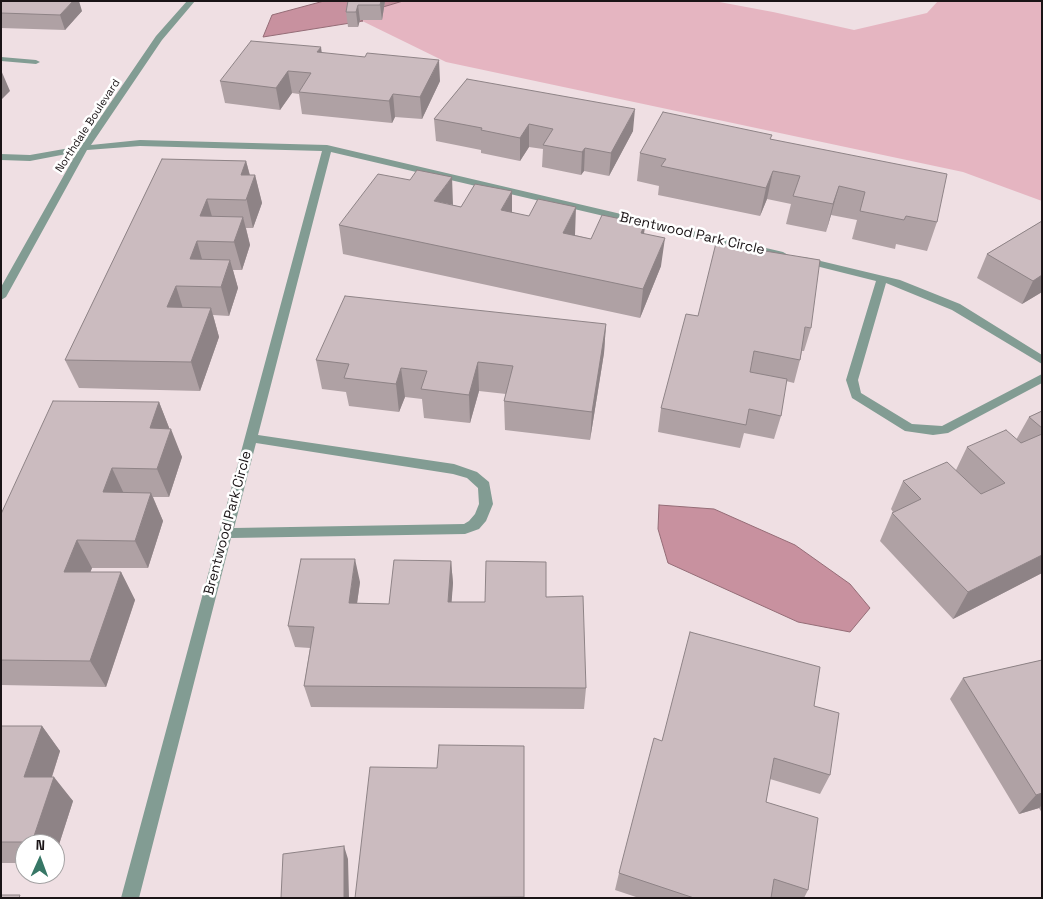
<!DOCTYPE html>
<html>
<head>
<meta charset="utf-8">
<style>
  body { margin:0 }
  #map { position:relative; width:1043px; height:899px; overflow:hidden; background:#efdfe3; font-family:"Space Grotesk",sans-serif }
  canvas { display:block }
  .frame { position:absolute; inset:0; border:2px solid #1a1416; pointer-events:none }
  .north { position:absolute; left:15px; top:834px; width:50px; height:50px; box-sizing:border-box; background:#fff; border:1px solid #a3a1a2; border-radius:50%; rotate:2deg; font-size:14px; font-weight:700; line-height:20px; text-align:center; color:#1a1416 }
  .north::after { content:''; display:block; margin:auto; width:18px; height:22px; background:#377766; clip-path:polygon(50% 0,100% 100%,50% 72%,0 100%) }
</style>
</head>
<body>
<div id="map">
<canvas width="1043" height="899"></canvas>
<div class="frame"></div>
<div class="north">N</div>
</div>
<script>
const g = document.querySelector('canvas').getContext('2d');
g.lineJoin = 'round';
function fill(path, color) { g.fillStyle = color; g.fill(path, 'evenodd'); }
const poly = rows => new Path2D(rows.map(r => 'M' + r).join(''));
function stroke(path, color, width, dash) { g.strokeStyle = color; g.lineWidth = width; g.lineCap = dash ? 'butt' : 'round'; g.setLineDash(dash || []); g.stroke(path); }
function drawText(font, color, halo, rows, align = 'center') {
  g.font = font + ' "Space Grotesk",sans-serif'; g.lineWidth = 5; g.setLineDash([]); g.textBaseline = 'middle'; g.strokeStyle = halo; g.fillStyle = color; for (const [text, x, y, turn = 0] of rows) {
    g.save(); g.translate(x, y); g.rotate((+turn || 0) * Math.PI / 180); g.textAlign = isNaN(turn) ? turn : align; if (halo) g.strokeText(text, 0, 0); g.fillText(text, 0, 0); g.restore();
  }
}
const green = poly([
  [403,1,714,1,773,12,854,30,927,13,938,1,1042,1,1042,201,963,172,446,62,352,16]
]);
const water = poly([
  [324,1,403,1,353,16,363,21,263,37,272,15,324,1],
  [659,505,714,509,795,545,850,584,870,608,850,632,798,622,668,563,658,529,659,505]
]);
const minor = poly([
  [187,1,195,1,162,40,91,145,140,140,327,145,783,252,788,255,783,258,331,152,258,435,454,464,477,472,489,482,493,504,486,521,479,529,465,534,231,538,139,898,121,898,322,151,140,146,87,150,6,297,1,300,1,287,77,152,30,161,1,160,1,154,30,155,81,146,156,36,187,1],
  [256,443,453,474,467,478,478,488,479,504,475,514,469,521,464,524,234,528,256,443],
  [1,57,36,60,40,62,36,64,1,61,1,57],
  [804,257,900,280,960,304,1042,355,1042,364,952,310,886,283,858,380,861,393,912,424,942,426,1042,374,1042,383,948,433,933,435,905,431,852,398,846,380,876,281,800,262,800,258,804,257]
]);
const wall = poly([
  [1,1,82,11,65,30,1,28],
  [348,1,385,1,382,20,360,20,358,27,348,27,346,12],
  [322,53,440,81,422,119,395,117,392,123,302,114,299,94,292,93,280,110,225,103,220,81],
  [467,79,633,131,609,176,584,171,581,175,542,167,543,149,529,147,520,161,481,153,481,150,436,141,434,119],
  [771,139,937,222,927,251,896,244,895,249,852,239,857,220,831,215,826,232,786,224,791,204,767,199,760,216,658,195,659,186,637,181,640,153],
  [162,159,246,161,250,175,255,175,262,203,253,228,246,228,250,245,242,270,233,270,238,288,229,316,213,315,219,337,200,391,79,388,65,360],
  [453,205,461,207,512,212,575,235,591,239,645,224,644,234,661,266,640,318,343,254,339,225],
  [1042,221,1042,292,1022,304,977,278,987,254],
  [698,316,811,328,804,351,802,351,800,360,794,383,786,381,781,416,774,439,744,433,740,448,658,432,661,408],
  [606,324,604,353,590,440,505,430,504,401,506,394,479,391,470,423,424,418,422,399,405,397,399,412,349,406,346,392,322,389,316,360],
  [159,402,169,428,182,457,169,497,153,497,163,521,148,568,92,568,90,572,121,572,135,600,106,687,1,685,1,514],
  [1042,411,1042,573,953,619,880,541,892,513,893,512,891,509,903,481,956,470,967,447,1016,440,1029,417],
  [451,561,453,583,451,602,485,602,546,597,586,688,584,709,311,707,304,686,310,648,295,647,288,626,360,582,357,603,389,604],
  [1042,660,1042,813,1039,808,1019,814,950,699,963,678],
  [814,706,830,775,820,794,770,779,766,802,808,890,804,898,639,898,615,890,619,873,662,741],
  [1,726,42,726,60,751,52,777,73,801,55,857,55,844,25,844,25,863,1,863],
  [524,746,524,898,355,898,437,768]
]);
const shadedWall = poly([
  [73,1,79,1,82,11,65,30,60,15],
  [381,1,385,1,382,20,380,5],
  [358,5,360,20,358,27,356,12],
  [321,47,324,69,317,52],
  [439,60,440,81,422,119,420,97],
  [1,70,10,91,1,100],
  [288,71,292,93,280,110,276,88],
  [393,94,395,117,392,123,389,101],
  [635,109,633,131,609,176,611,153],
  [529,124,529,147,520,161,520,138],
  [585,148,584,171,581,175,582,152],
  [246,161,252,184,255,175,262,203,253,228,241,175],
  [773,171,767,199,760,216,766,188],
  [452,177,453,205,434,201],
  [839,186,831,215,826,232,833,204],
  [512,191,512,220,501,210],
  [207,199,215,227,200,216],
  [576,207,575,235,562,261,563,233],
  [243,217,250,245,242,270,234,242],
  [645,224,642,252,641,233],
  [665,238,661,266,640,318,643,289],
  [197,241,205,270,190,259],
  [230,260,238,288,229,316,221,287],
  [1042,275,1042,292,1022,304,1033,281],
  [176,286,185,315,167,307],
  [211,308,219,337,200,391,191,362],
  [606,324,604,353,590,440,592,412],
  [478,362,479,391,470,423,469,395],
  [401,368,405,397,399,412,396,384],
  [159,402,170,430,150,428],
  [171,429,182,457,169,497,157,469],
  [112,468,125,496,103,492],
  [151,493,163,521,148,568,135,541],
  [77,540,92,568,80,599,64,572],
  [1042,555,1042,573,953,619,968,592],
  [355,559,360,582,354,625,349,603],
  [451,561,453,583,450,624,448,602],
  [121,572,135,600,106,687,90,661],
  [42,726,60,751,44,801,24,777],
  [54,777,73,801,55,857,55,844,34,844,32,842],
  [1042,793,1042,805,1039,808,1019,814,1036,795],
  [344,846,348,859,349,898,344,898]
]);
const building = poly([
  [1,1,73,1,60,15,1,13,1,1],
  [348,1,381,1,380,5,358,5,356,12,346,12,348,1],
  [251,41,321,47,317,52,365,57,367,53,439,60,420,97,393,94,389,101,299,92,311,73,288,71,276,88,220,81,251,41],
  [467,79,635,109,611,153,585,148,582,152,543,145,553,129,529,124,520,138,481,130,482,128,434,119,467,79],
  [663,112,772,135,770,139,947,174,937,222,906,216,904,220,860,211,865,192,839,186,833,204,793,196,800,176,773,171,766,188,661,166,666,159,640,153,663,112],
  [162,159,246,161,241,175,255,175,246,200,207,199,200,216,243,217,234,242,197,241,190,259,230,260,221,287,176,286,167,307,211,308,191,362,65,360,162,159],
  [417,170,452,177,434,201,461,207,475,184,512,191,501,210,529,216,538,199,576,207,563,233,591,239,602,215,645,224,641,233,665,238,643,289,339,225,378,174,410,180,417,170],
  [1042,221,1042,275,1033,281,987,254,1042,221],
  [716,243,820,260,811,328,805,327,800,360,754,351,750,372,787,379,781,416,749,409,746,425,661,408,686,314,698,316,716,243],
  [345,296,606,324,592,412,504,401,513,366,478,362,469,395,421,389,427,371,401,368,396,384,344,378,349,364,316,360,345,296],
  [53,401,159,402,150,428,171,429,157,469,112,468,103,492,151,493,135,541,77,540,64,572,121,572,90,661,1,660,1,514,53,401],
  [1042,411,1042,428,1029,417,1042,411],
  [1006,430,1021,443,1042,434,1042,555,968,592,892,513,921,499,903,481,947,462,981,494,1005,483,967,447,1006,430],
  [301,559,355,559,349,603,389,604,394,560,451,561,448,602,485,602,486,561,546,562,546,597,583,596,586,688,304,686,314,627,288,626,301,559],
  [690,632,820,667,814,706,839,713,830,775,774,758,766,802,818,818,808,890,774,879,771,898,694,898,619,873,654,738,662,741,690,632],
  [1042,660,1042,793,1036,795,963,678,1042,660],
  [1,726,42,726,24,777,54,777,32,842,1,842,1,726],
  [439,745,524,746,524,897,355,898,370,767,437,768,439,745],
  [344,846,344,898,281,898,283,854,344,846],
  [1,895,20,895,19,898,1,898,1,895]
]);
const farStreetnames = [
  ["Northdale Boulevard",88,126,-57]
];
const streetNames = [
  ["Brentwood Park Circle",692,234,13],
  ["Brentwood Park Circle",228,523,-75]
];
fill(green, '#e5b5c1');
fill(water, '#c8919f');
stroke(water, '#946c76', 1);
fill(minor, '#829c93');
fill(wall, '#afa1a4');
fill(shadedWall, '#8e8386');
fill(building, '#cbbbbf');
stroke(building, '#8e8386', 1);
drawText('11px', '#1a1416', '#fff', farStreetnames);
drawText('14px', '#1a1416', '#fff', streetNames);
</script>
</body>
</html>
